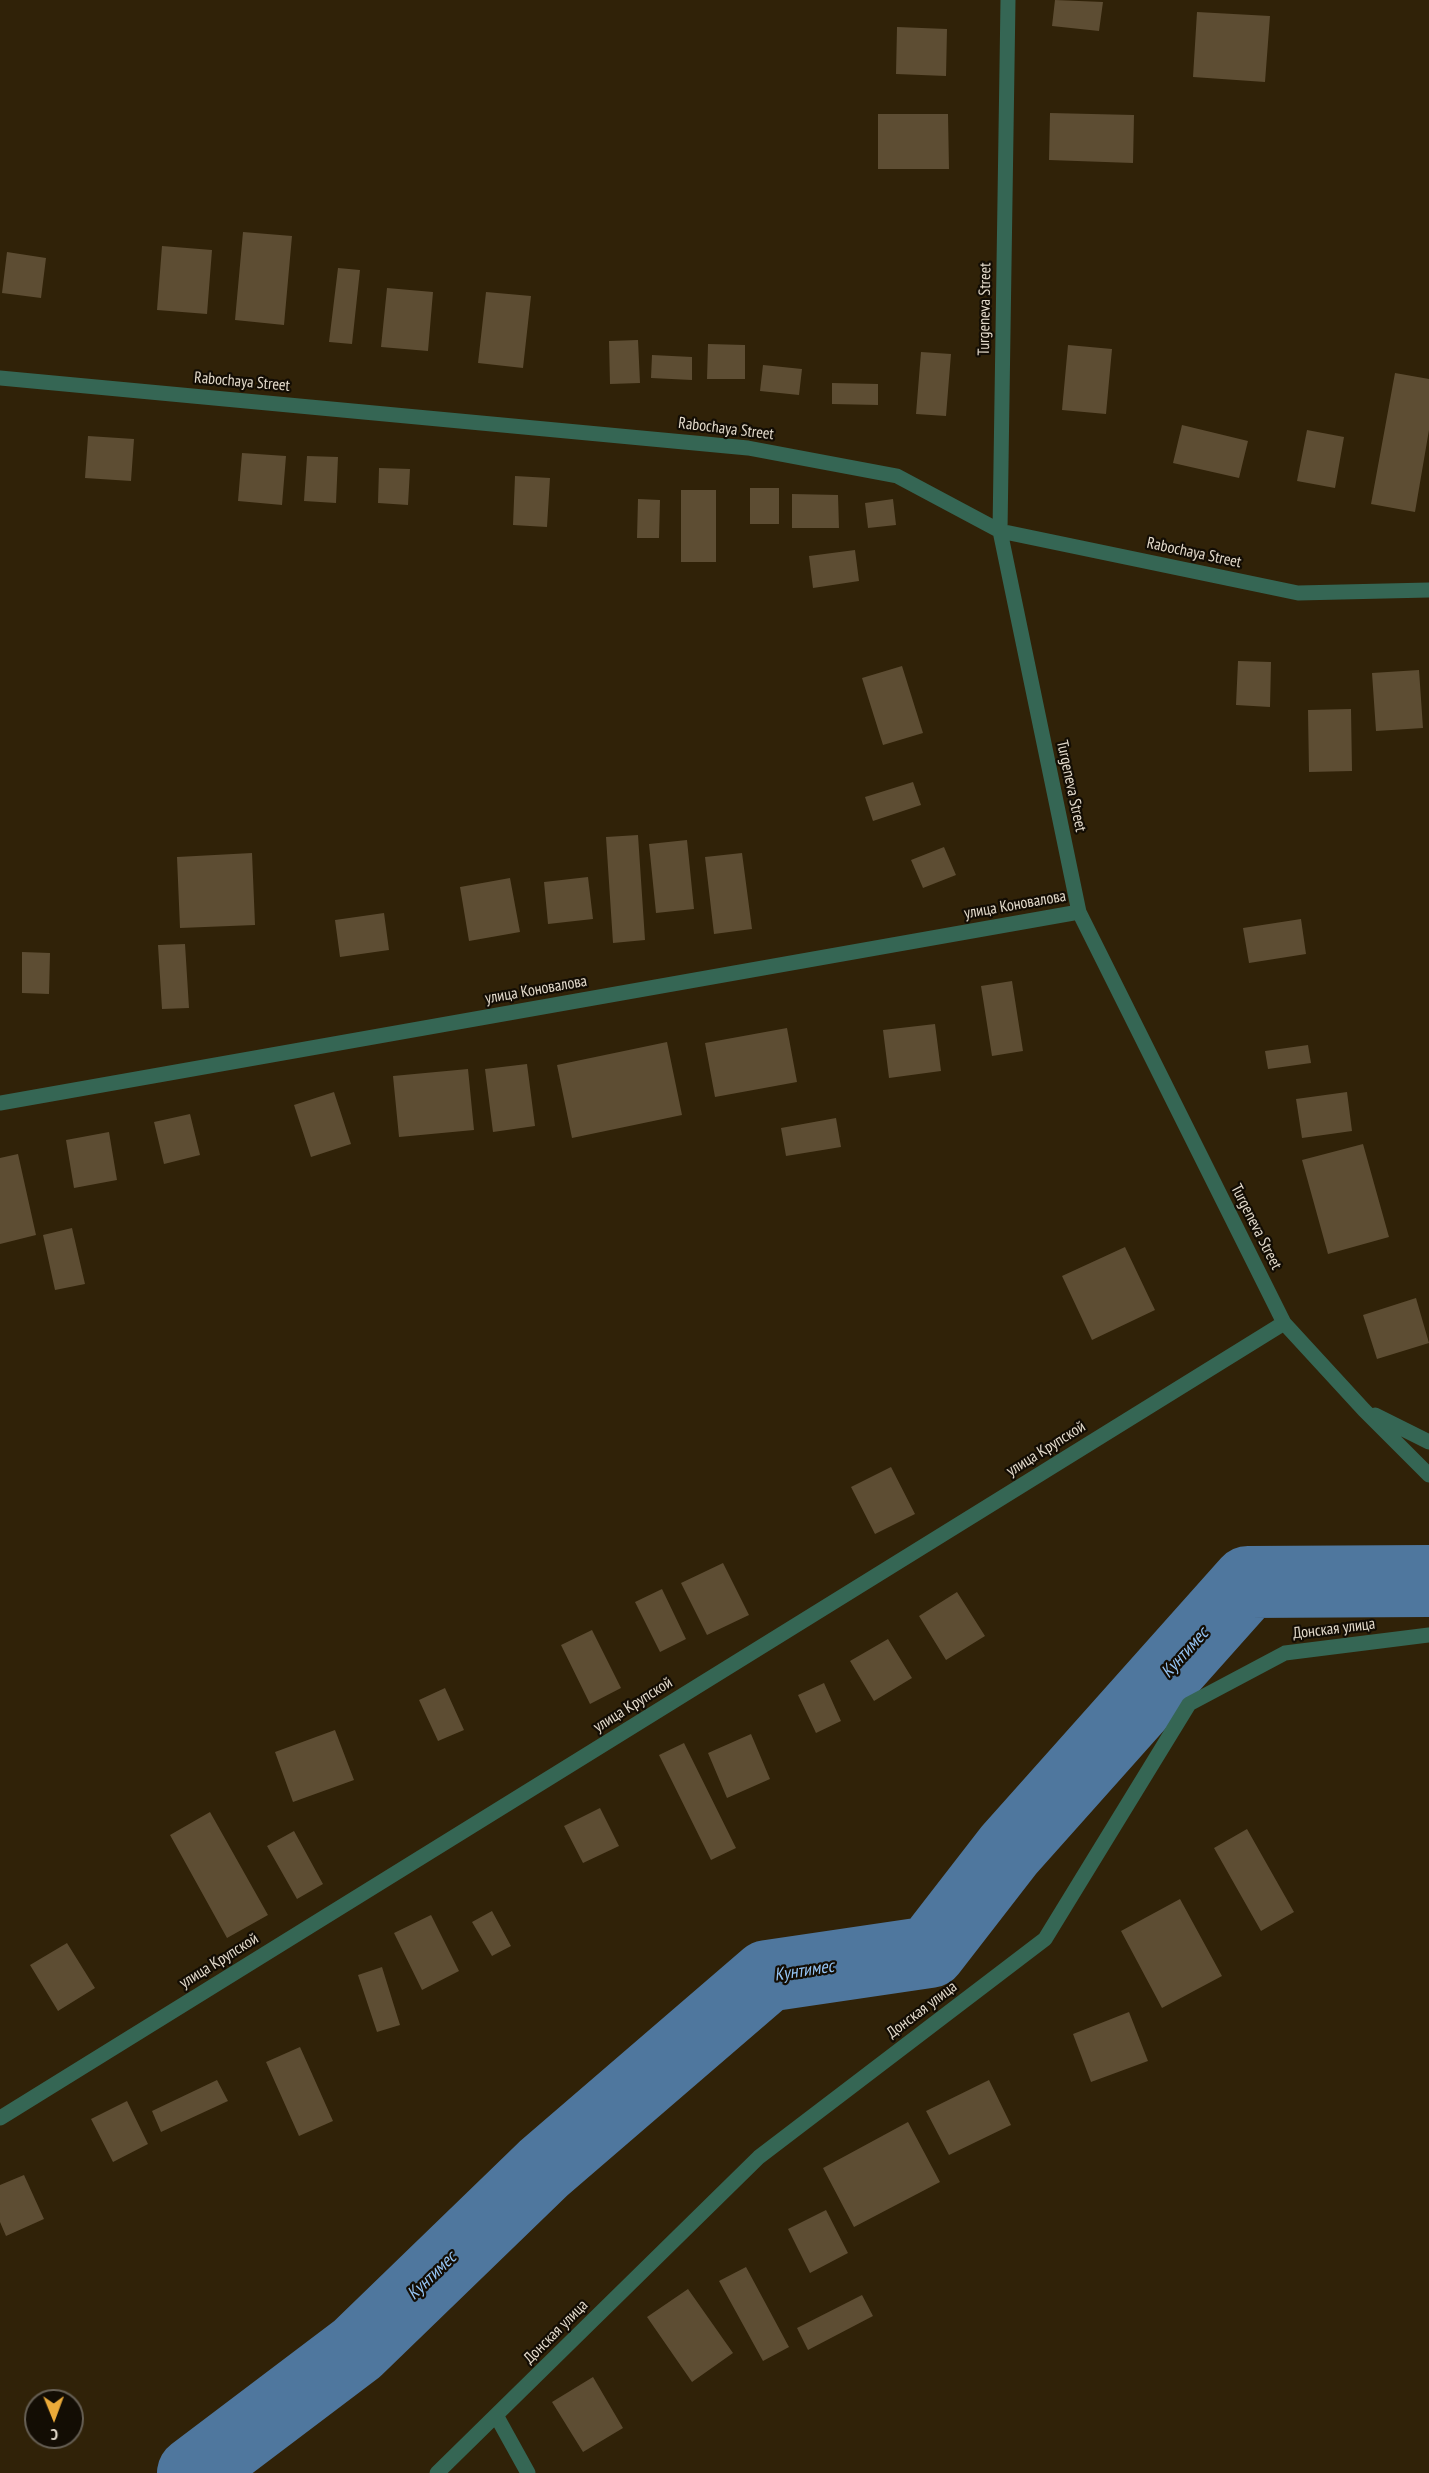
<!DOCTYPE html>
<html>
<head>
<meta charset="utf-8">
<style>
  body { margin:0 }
  #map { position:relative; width:1429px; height:2473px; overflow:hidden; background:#302208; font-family:"PT Sans Narrow",sans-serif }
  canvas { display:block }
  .north { position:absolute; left:24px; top:2389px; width:60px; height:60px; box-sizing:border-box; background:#130d04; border:2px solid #665f54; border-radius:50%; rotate:179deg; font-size:16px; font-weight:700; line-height:24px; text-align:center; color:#e3dacb }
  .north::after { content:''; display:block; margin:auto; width:21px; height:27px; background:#ebaa39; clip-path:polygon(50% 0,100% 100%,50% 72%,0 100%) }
</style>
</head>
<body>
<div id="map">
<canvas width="1429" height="2473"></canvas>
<div class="north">С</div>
</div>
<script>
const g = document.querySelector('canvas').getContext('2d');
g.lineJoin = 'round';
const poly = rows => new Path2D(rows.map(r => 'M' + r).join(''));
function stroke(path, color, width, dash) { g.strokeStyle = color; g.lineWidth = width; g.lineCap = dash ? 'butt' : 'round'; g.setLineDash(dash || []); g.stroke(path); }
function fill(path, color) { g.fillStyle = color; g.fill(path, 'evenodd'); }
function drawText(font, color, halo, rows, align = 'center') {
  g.font = font + ' "PT Sans Narrow",sans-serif'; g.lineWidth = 4.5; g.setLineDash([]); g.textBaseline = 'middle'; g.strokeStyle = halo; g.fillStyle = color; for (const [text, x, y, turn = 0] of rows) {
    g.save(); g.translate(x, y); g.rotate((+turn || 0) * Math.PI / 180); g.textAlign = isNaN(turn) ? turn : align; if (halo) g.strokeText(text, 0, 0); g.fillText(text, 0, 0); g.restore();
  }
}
const river = poly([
  [193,2473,357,2349,544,2168,767,1976,930,1952,1009,1850,1248,1582,1429,1581]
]);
const building = poly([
  [1055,0,1103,2,1099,31,1052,26],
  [1197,12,1270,16,1265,82,1193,77],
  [897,27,947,29,946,76,896,74],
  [1050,113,1134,115,1133,163,1049,160],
  [878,114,948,114,949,169,878,169],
  [243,232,292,236,284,325,235,320],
  [162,246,212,250,207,314,157,310],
  [7,252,46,258,41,298,2,293],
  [338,268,360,270,352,344,329,342],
  [387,288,433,292,428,351,381,347],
  [486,292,531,296,523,368,478,363],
  [638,340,640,383,610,384,609,341],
  [708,344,745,345,745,379,707,379],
  [1068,345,1112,349,1106,414,1062,410],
  [921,352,951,354,946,416,916,414],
  [652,355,692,357,692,380,651,378],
  [763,365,802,369,799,395,760,391],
  [1395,373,1429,379,1429,430,1415,512,1371,504],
  [832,383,878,384,878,405,832,404],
  [1182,425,1248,441,1239,478,1173,463],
  [1307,430,1344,437,1335,488,1297,481],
  [88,436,134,439,131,481,85,478],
  [242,453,286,456,282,505,238,501],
  [307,456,338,457,336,503,304,501],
  [379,468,410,469,408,505,378,503],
  [515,476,550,478,547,527,513,525],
  [750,488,779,488,779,524,750,524],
  [681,490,716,490,716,562,681,562],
  [792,494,838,495,839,528,792,528],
  [638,499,660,500,659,538,637,538],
  [893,499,896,525,868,528,865,503],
  [855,550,859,581,813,588,809,556],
  [1238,661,1271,662,1270,707,1236,705],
  [902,666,923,733,883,745,862,678],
  [1419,670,1423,728,1376,731,1372,673],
  [1351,709,1352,771,1309,772,1308,710],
  [913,782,921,805,873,821,865,797],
  [638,835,645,940,613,943,606,837],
  [687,840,694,909,656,913,649,844],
  [944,847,956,875,923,888,911,860],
  [252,853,255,925,180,928,177,857],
  [742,853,752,929,714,934,705,857],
  [588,877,593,919,548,924,544,882],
  [510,878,520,932,469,941,460,887],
  [384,913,389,950,340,957,335,920],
  [1301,919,1306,954,1249,963,1243,928],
  [185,944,189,1008,162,1009,158,945],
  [22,952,50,953,49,994,22,993],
  [1012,981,1023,1051,992,1056,981,986],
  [935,1024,941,1071,889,1078,883,1030],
  [787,1028,797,1082,715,1097,705,1043],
  [667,1042,682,1115,572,1138,557,1065],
  [1308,1045,1311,1063,1268,1069,1265,1051],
  [527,1064,535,1126,493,1132,485,1069],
  [468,1069,474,1130,399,1137,393,1076],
  [334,1092,351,1144,311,1157,294,1105],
  [1347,1092,1352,1131,1302,1138,1296,1099],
  [190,1114,200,1155,164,1164,154,1122],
  [836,1118,841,1147,786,1156,781,1128],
  [109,1132,117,1180,74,1188,66,1140],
  [1363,1144,1389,1237,1328,1254,1302,1160],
  [18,1154,36,1235,0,1244,0,1158],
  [72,1228,85,1284,55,1290,43,1235],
  [1125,1247,1155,1310,1092,1340,1062,1276],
  [1416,1298,1429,1343,1377,1359,1363,1315],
  [891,1467,915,1514,875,1534,851,1487],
  [723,1563,749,1615,707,1635,681,1583],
  [662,1589,686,1639,660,1652,635,1602],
  [957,1592,985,1636,946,1660,919,1616],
  [592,1630,621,1688,590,1704,561,1645],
  [888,1639,912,1678,874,1701,850,1661],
  [824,1683,841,1721,816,1733,798,1695],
  [445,1688,464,1730,438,1741,419,1700],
  [335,1730,354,1780,293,1802,275,1752],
  [751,1734,770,1779,727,1798,708,1753],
  [684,1743,736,1848,711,1860,659,1755],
  [600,1808,619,1846,583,1863,564,1826],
  [210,1812,268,1915,227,1938,170,1835],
  [1247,1829,1294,1912,1261,1931,1214,1848],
  [294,1831,323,1884,297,1899,267,1846],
  [1180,1899,1222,1976,1162,2008,1121,1931],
  [492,1911,511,1946,492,1956,472,1922],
  [431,1915,459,1971,422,1990,394,1933],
  [67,1943,95,1988,58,2011,30,1965],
  [382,1967,400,2025,377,2032,358,1975],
  [1129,2012,1148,2061,1091,2082,1073,2034],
  [300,2047,333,2121,299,2136,266,2062],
  [217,2080,228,2101,161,2132,152,2111],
  [989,2080,1011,2125,949,2155,926,2111],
  [127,2101,148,2144,113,2162,91,2119],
  [908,2122,940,2182,854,2227,823,2168],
  [24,2175,44,2219,6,2236,0,2222,0,2185],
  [826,2210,848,2253,810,2273,788,2229],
  [746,2267,789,2347,763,2361,719,2281],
  [688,2289,733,2353,692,2382,647,2317],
  [862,2295,873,2316,808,2350,797,2328],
  [593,2377,623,2428,583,2452,552,2402]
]);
const minor = poly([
  [1008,0,1000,531,1079,912,1284,1323,1364,1410,1429,1475],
  [0,378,748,448,897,476,1000,531,1298,593,1429,590],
  [0,1103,1079,912],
  [1375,1415,1429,1442],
  [0,2118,1284,1323],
  [497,2417,528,2473],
  [437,2473,759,2157,1045,1939,1189,1704,1285,1653,1429,1635]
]);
const streetNames = [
  ["Turgeneva Street",985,309,-89],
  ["Rabochaya Street",242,382,5],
  ["Rabochaya Street",726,429,7],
  ["Rabochaya Street",1194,553,12],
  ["Turgeneva Street",1071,786,78],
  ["улица Коновалова",1015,905,-10],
  ["улица Коновалова",536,990,-10],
  ["Turgeneva Street",1256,1227,63],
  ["улица Крупской",1046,1449,-32],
  ["Донская улица",1334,1629,-7],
  ["улица Крупской",633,1705,-32],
  ["улица Крупской",219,1961,-32],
  ["Донская улица",922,2010,-37],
  ["Донская улица",556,2332,-45]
];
const waterNames = [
  ["Кунтимес",1185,1653,-48],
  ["Кунтимес",804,1971,-9],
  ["Кунтимес",432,2276,-44]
];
stroke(river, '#4f779e', 72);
fill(building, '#5d4d33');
stroke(minor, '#356654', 15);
drawText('16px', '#e3dacb', '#130d04', streetNames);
drawText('italic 18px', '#94c3f3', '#130d04', waterNames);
</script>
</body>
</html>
